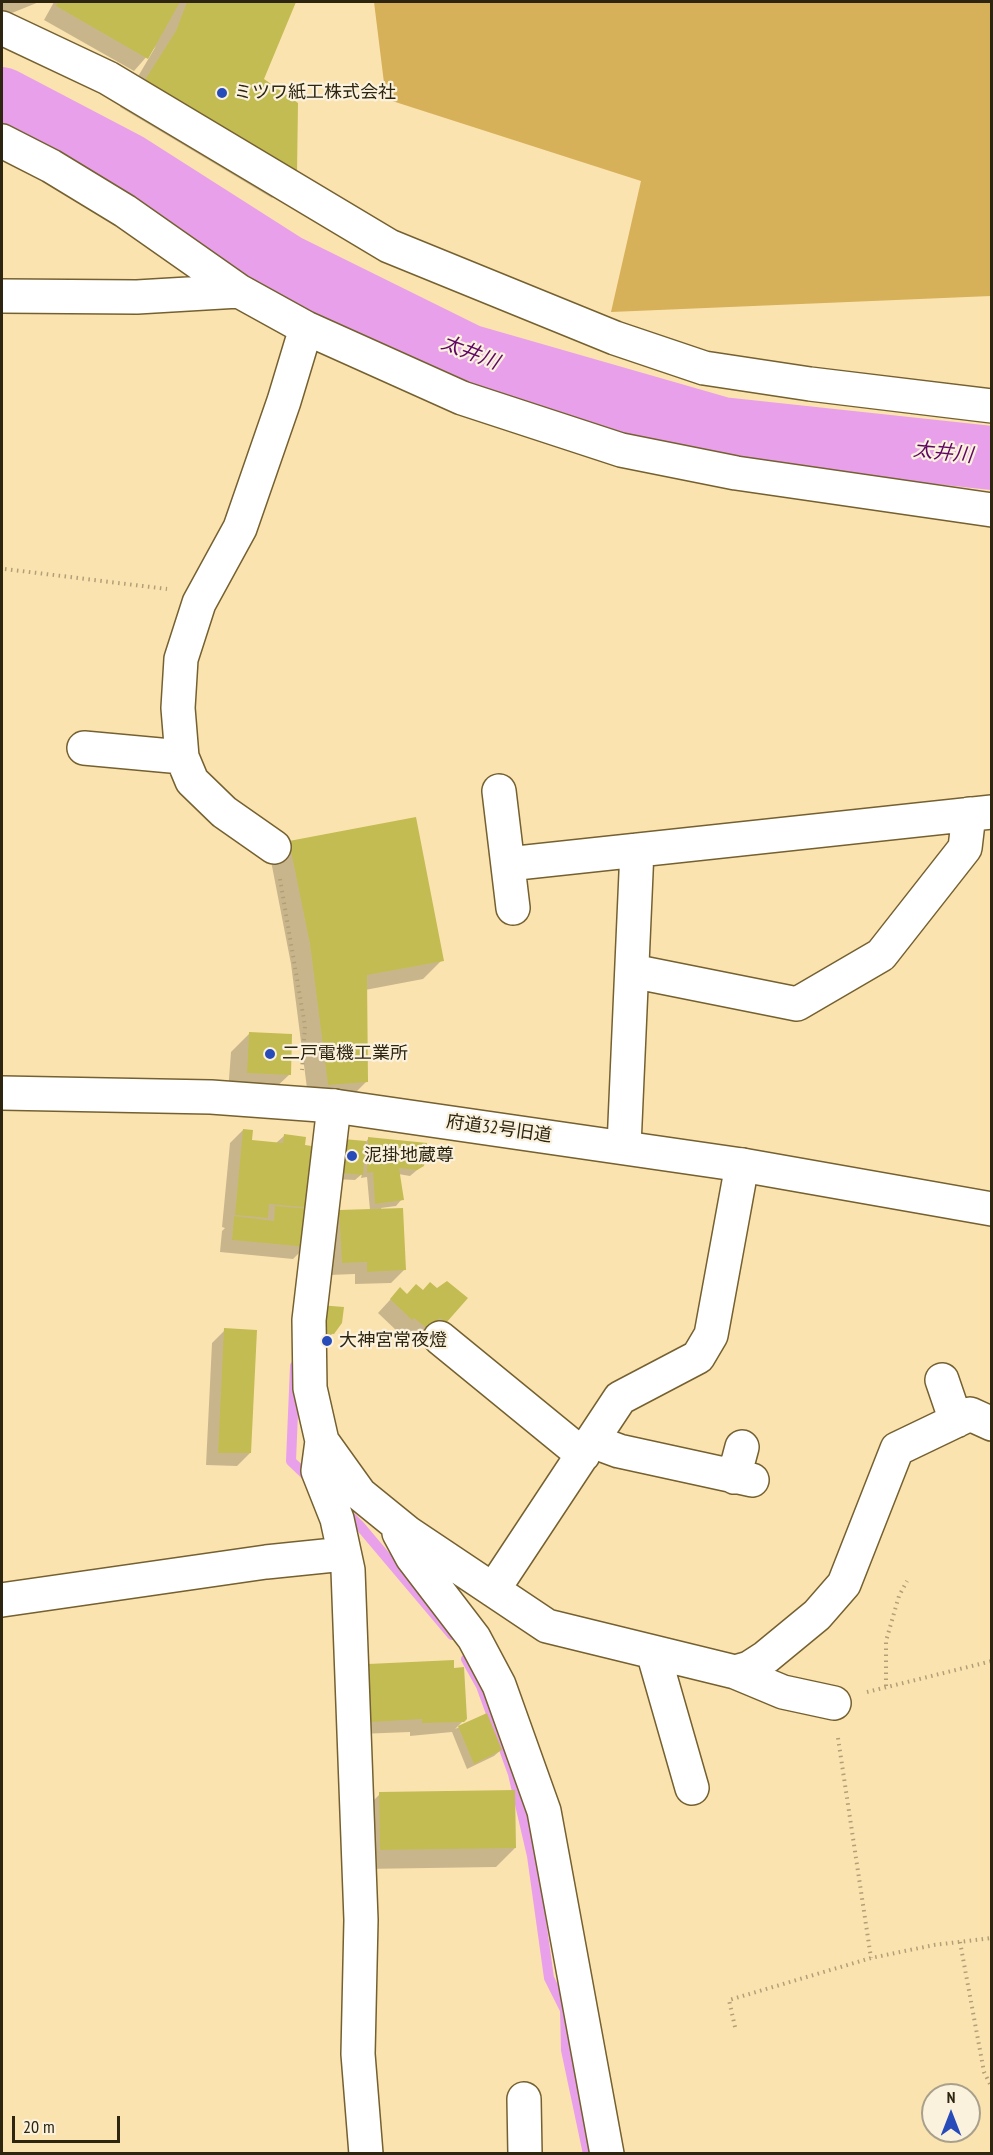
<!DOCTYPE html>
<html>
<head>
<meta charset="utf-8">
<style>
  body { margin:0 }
  #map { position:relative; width:993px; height:2155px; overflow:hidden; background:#fbe3b0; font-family:"PT Sans Narrow",sans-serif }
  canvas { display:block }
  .frame { position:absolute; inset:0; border:3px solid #2e2511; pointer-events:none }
  .north { position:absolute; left:921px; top:2083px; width:60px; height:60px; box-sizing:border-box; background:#fbf2de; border:2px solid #a9a08c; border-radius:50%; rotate:0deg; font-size:16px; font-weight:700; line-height:24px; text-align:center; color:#2e2511 }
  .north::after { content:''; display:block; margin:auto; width:21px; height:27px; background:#284bba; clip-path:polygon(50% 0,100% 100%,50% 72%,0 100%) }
  .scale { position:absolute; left:12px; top:2116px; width:108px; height:27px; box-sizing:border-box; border:3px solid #2e2511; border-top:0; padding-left:8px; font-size:18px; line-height:21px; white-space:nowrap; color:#2e2511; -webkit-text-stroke:4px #fbf2de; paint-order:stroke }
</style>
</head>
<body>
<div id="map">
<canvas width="993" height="2155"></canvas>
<div class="frame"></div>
<div class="north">N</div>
<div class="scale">20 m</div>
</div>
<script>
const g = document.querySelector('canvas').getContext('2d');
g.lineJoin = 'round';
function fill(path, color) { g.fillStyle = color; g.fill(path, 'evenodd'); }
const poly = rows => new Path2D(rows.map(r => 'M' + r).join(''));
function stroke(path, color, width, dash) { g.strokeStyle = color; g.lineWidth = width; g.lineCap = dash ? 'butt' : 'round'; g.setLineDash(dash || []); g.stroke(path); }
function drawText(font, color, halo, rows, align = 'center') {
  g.font = font + ' "PT Sans Narrow","Noto Sans JP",sans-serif'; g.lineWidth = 4.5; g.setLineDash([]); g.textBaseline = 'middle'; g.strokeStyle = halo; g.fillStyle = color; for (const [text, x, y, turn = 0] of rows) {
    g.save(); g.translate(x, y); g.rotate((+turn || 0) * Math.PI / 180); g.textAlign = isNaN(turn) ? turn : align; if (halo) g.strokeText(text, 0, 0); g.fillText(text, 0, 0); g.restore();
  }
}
const green = poly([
  [374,2,991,2,991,296,611,312,641,181,386,99]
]);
const shadow = poly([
  [2,2,39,2,2,17],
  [54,2,295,2,262,80,296,174,272,198,120,107,156,46,134,71,44,20],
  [290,842,442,960,423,979,365,990,367,1081,348,1100,309,1104,291,964,271,861],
  [250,1033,290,1074,270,1093,228,1092,231,1052],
  [243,1130,250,1141,276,1143,284,1136,310,1207,306,1246,293,1259,220,1252,222,1231,225,1228,222,1227,230,1143],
  [369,1138,423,1165,410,1176,398,1174,402,1199,396,1206,381,1208,404,1270,391,1283,355,1284,355,1274,329,1275,327,1224,340,1211,370,1210,367,1177,361,1178,362,1174,355,1180,335,1179],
  [400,1289,407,1296,437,1290,466,1298,432,1335,426,1331,415,1342,400,1330,398,1332,378,1313],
  [313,1313,333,1333,326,1340,312,1339],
  [225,1330,250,1453,237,1466,206,1465,212,1343],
  [369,1665,465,1719,455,1729,487,1715,501,1750,494,1756,467,1769,452,1732,410,1736,410,1732,359,1734,356,1678],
  [380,1794,515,1848,496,1867,362,1869,361,1813]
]);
const stream = poly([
  [295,1366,291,1461,311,1480],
  [345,1511,360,1526,452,1635],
  [466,1659,481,1686,513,1774,532,1856,549,1978,565,2010,566,2050,588,2154]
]);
const river = poly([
  [2,99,126,164,286,266,468,356,722,429,992,458]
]);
const building = poly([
  [58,2,180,2,148,59,56,6],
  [187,2,296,2,264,79,298,103,297,174,143,83,176,31],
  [416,817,444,961,367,975,368,1082,328,1085,310,944,289,841],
  [249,1032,292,1034,291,1075,247,1073],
  [243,1129,253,1130,252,1140,283,1143,284,1134,306,1137,305,1145,318,1147,312,1208,269,1204,268,1218,235,1215],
  [368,1137,427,1143,424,1166,417,1170,399,1168,404,1200,375,1204,373,1172,367,1173],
  [343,1139,366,1141,363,1175,341,1173],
  [275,1206,312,1209,308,1247,232,1240,234,1216,274,1221],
  [403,1208,406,1270,367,1272,367,1262,342,1263,339,1210],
  [447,1281,468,1298,446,1323,440,1318,429,1330,414,1318,412,1320,390,1299,400,1287,407,1294,416,1284,423,1290,430,1282,437,1288],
  [319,1305,344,1307,342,1323,334,1334,317,1333],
  [224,1328,257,1330,251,1453,218,1453],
  [454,1660,454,1668,464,1667,467,1719,464,1722,422,1723,422,1719,371,1722,368,1664],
  [487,1713,502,1750,474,1764,458,1726],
  [515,1790,516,1848,380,1850,379,1792]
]);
const path = poly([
  [5,569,167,589],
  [280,879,305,1026,302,1070],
  [886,1686,886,1641,899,1596,907,1581],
  [867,1692,992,1661],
  [838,1738,871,1958],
  [960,1942,984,2072,992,2088],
  [735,2027,729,2000,871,1958,934,1945,992,1938]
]);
const street = poly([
  [2,28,108,78,389,246,615,338,704,368,810,384,992,406],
  [2,141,51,166,125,211,239,291,306,328,462,398,621,450,736,473,992,510],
  [2,296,137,297,239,291],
  [84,748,182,757],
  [499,791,513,908],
  [274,847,224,812,192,781,182,757,178,708,181,659,199,603,240,528,284,401,306,328],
  [508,864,992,812],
  [632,971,797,1004,881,955,965,848,969,814],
  [334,1106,309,1320,310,1388,322,1441,318,1471,337,1519,348,1570,361,1920,358,2054,366,2154],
  [624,1146,637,850],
  [440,1338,583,1455],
  [942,1380,956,1421],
  [322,1441,360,1494,408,1533,547,1626,735,1672,749,1668,766,1657,817,1615,844,1584,897,1449,970,1414,992,1424],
  [592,1441,619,1451,752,1480],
  [734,1477,742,1447],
  [399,1533,412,1557,474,1638,499,1685,544,1811,607,2154],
  [493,1590,620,1398,698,1357,711,1335,742,1165],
  [2,1600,266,1562,344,1554],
  [653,1652,692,1788],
  [735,1672,783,1692,834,1703],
  [524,2099,525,2154]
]);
const secondary = poly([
  [2,1093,211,1097,334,1106,742,1165,992,1209]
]);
const markers = [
  [222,93,6,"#284bba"],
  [270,1054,6,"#284bba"],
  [352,1156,6,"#284bba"],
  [327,1341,6,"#284bba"]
];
const poiNames = [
  ["ミツワ紙工株式会社",234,93],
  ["二戸電機工業所",282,1054],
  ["泥掛地蔵尊",364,1156],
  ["大神宮常夜燈",339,1341]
];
const streetNames = [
  ["府道32号旧道",499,1129,8]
];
const waterNames = [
  ["太井川",470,353,21],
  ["太井川",943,453,6]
];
fill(green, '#d7b159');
fill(shadow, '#0003');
stroke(stream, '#e8a0ea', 10);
stroke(river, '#e8a0ea', 64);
fill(building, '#c2bc53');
stroke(street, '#756030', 36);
stroke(secondary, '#756030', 36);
stroke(path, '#b29f77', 4, [1.5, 4.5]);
stroke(street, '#fff', 33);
stroke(secondary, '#fff', 33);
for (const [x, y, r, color] of markers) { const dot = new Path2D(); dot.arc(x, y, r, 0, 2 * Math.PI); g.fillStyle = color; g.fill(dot); stroke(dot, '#fbf2de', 2); }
drawText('18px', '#2e2511', '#fbf2de', poiNames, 'left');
drawText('18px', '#2e2511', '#fbf2de', streetNames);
drawText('italic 20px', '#600565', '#fbf2de', waterNames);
</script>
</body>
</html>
